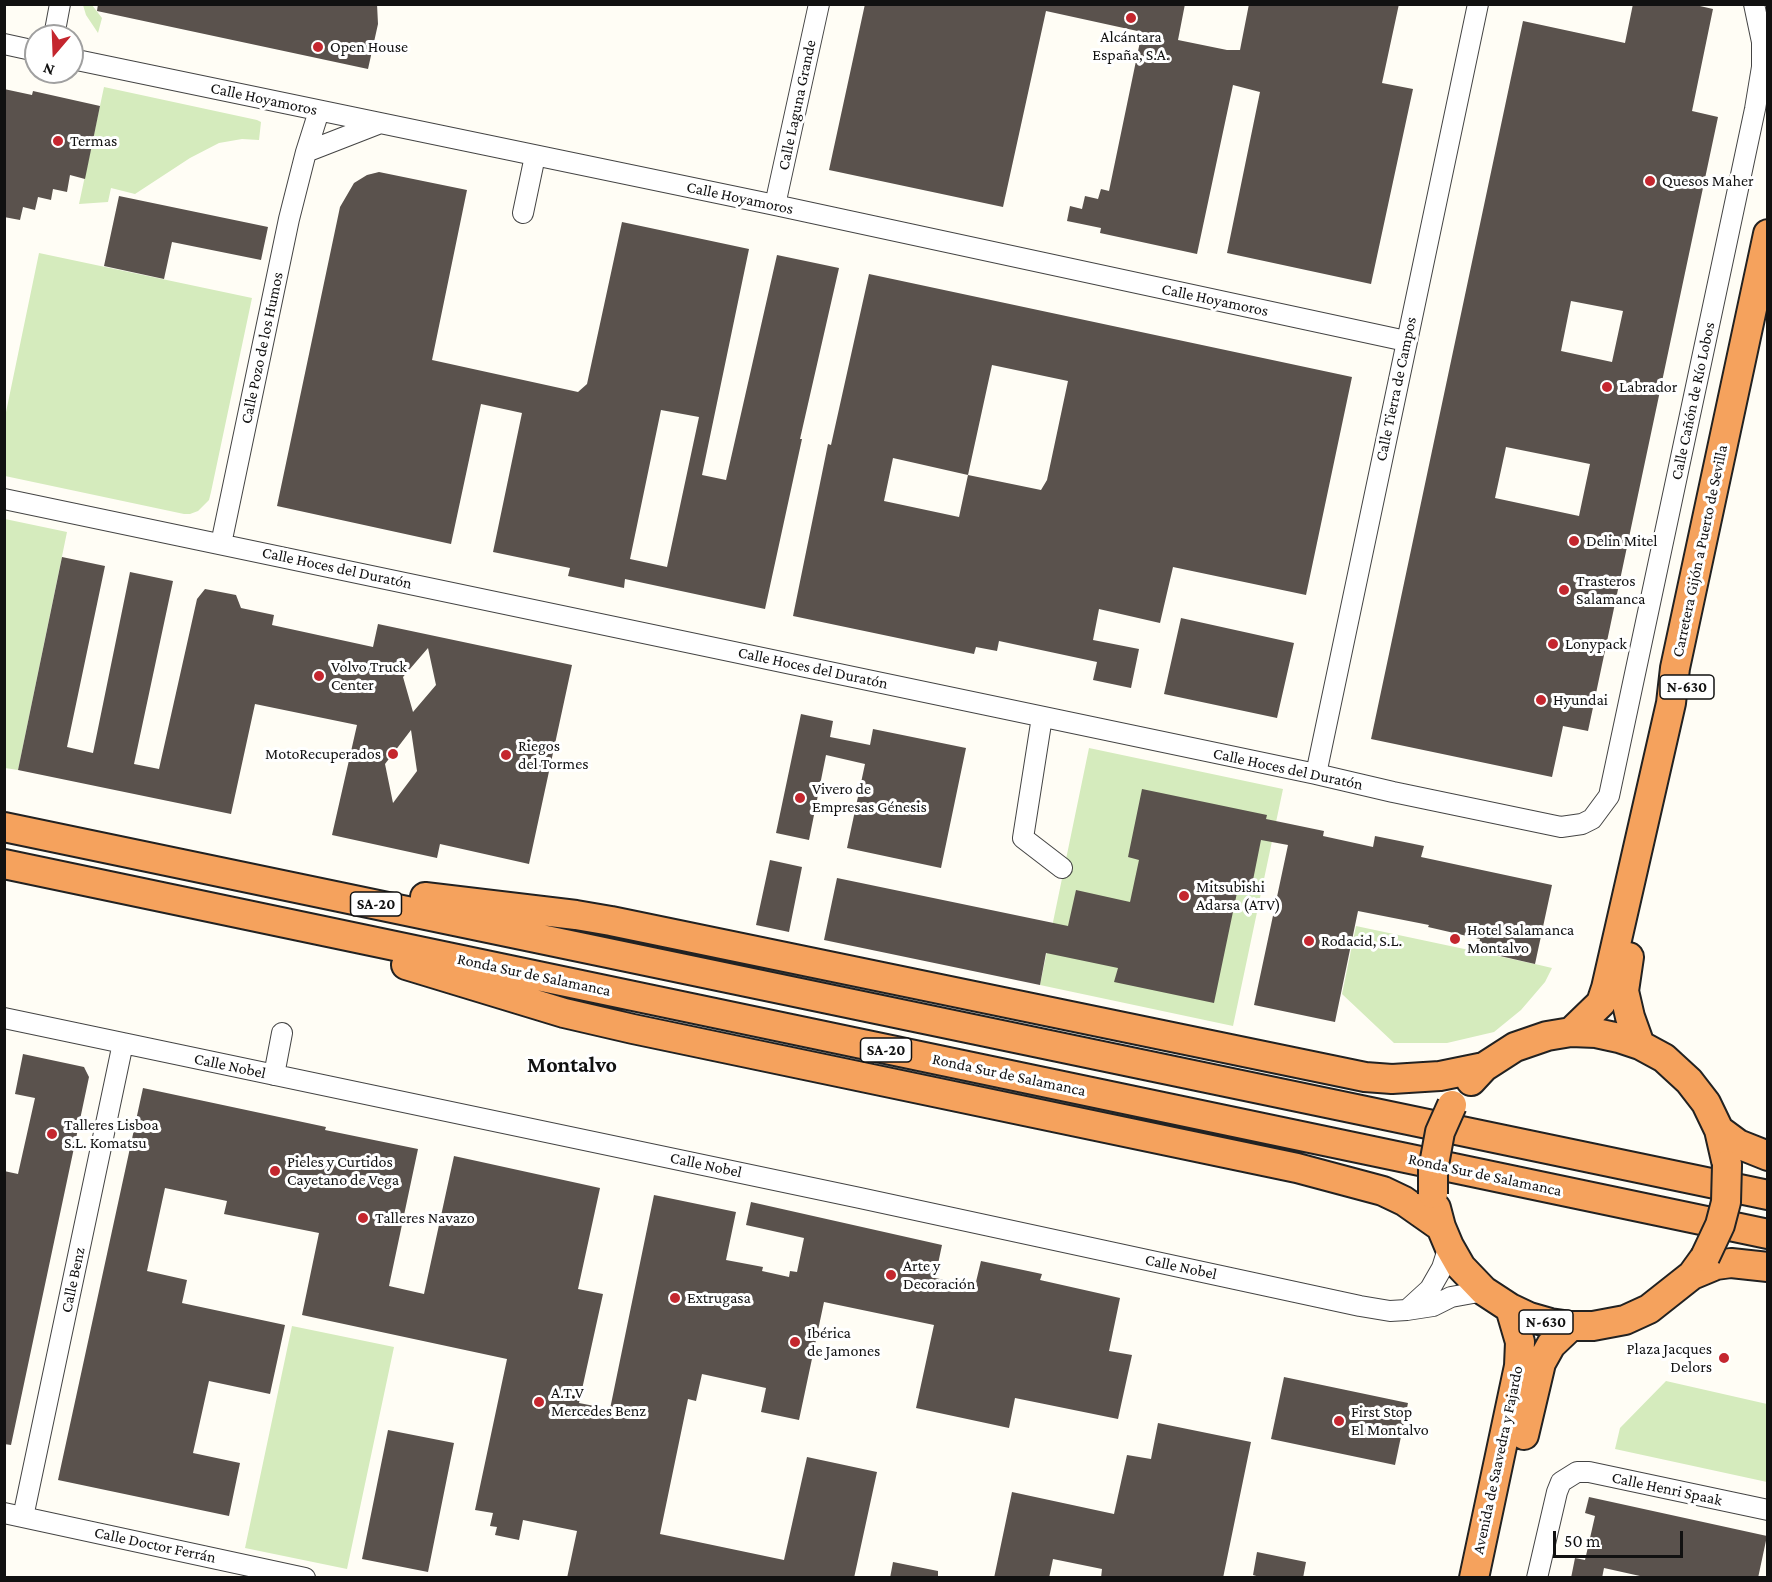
<!DOCTYPE html>
<html>
<head>
<meta charset="utf-8">
<style>
	body { margin:0 }
	#map { position:relative; width:1772px; height:1582px; overflow:hidden; background:#fffdf5; font-family:"Crimson Pro",serif }
	canvas { display:block }
	.frame { position:absolute; inset:0; border:6px solid #111; pointer-events:none }
	.north { position:absolute; left:24px; top:24px; width:60px; height:60px; box-sizing:border-box; background:#fff; border:2px solid #a0a0a0; border-radius:50%; rotate:199deg; font-size:16px; font-weight:700; line-height:24px; text-align:center; color:#111 }
	.north::after { content:''; display:block; margin:auto; width:21px; height:27px; background:#c4262e; clip-path:polygon(50% 0,100% 100%,50% 72%,0 100%) }
	.scale { position:absolute; left:1553px; top:1531px; width:130px; height:27px; box-sizing:border-box; border:3px solid #111; border-top:0; padding-left:8px; font-size:18px; line-height:21px; white-space:nowrap; color:#111; -webkit-text-stroke:4px #fff; paint-order:stroke }
</style>
</head>
<body>
<div id="map">
<canvas width="1772" height="1582"></canvas>
<div class="frame"></div>
<div class="north">N</div>
<div class="scale">50 m</div>
</div>
<script>
const g = document.querySelector('canvas').getContext('2d');
g.lineJoin = 'round';
function fill(path, color) { g.fillStyle = color; g.fill(path, 'evenodd'); }
const shape = rows => new Path2D(rows.map(r => 'M' + r).join(''));
function strokePath(path, color, width, dash) { g.strokeStyle = color; g.lineWidth = width; g.lineCap = dash ? 'butt' : 'round'; g.setLineDash(dash || []); g.stroke(path); }
function drawText(font, color, halo, rows, align = 'center') {
  g.font = font + ' "Crimson Pro",serif'; g.lineWidth = 6; g.setLineDash([]); g.textBaseline = 'middle'; g.strokeStyle = halo; g.fillStyle = color; for (const [text, x, y, turn = 0] of rows) {
    g.save(); g.translate(x, y); g.rotate((+turn || 0) * Math.PI / 180); g.textAlign = isNaN(turn) ? turn : align; if (halo) g.strokeText(text, 0, 0); g.fillText(text, 0, 0); g.restore();
  }
}
fill(shape([
	[83,5,92,5,102,18,98,33,86,15],
	[104,87,257,120,261,122,259,140,242,139,219,143,190,158,135,194,111,188,108,202,79,204],
	[39,253,252,298,211,492,209,500,198,511,190,514,184,514,5,476,5,417],
	[5,519,67,532,18,770,5,768],
	[1089,748,1283,789,1233,1026,1040,985],
	[1356,926,1535,964,1552,968,1545,982,1521,1010,1494,1032,1447,1043,1394,1043,1342,994],
	[292,1326,394,1347,347,1569,245,1548],
	[1666,1381,1767,1404,1767,1482,1615,1449,1620,1428]
]), '#d5ebbd');
fill(shape([
	[98,4,377,4,378,24,368,69,97,11],
	[865,4,1185,4,1178,40,1227,50,1240,50,1249,4,1399,4,1382,83,1413,89,1371,284,1227,253,1260,92,1233,85,1197,254,1100,233,1101,228,1067,221,1070,206,1082,209,1085,196,1098,199,1101,189,1109,191,1142,32,1046,11,1003,207,829,170],
	[1633,4,1691,4,1713,9,1692,111,1718,117,1588,731,1563,726,1552,777,1371,739,1523,21,1625,43],
	[1571,301,1623,311,1612,362,1561,351],
	[1506,447,1590,464,1579,516,1495,498],
	[4,89,32,95,33,91,100,106,85,179,70,175,67,192,53,189,51,200,38,197,35,210,23,207,20,220,4,217],
	[379,172,467,190,432,360,578,392,587,384,622,222,749,249,702,475,726,480,777,255,839,268,800,439,802,439,765,609,625,579,624,588,568,576,570,568,493,552,522,413,481,404,451,544,277,506,340,207,354,183,367,175],
	[661,410,699,417,667,567,630,559],
	[119,196,268,227,261,260,172,242,164,279,104,266],
	[869,274,1352,377,1306,595,1173,567,1160,623,1099,609,1093,640,1139,649,1131,688,1093,680,1097,662,999,641,997,651,976,647,974,654,793,616,828,444,831,445],
	[992,365,1068,381,1047,480,1041,490,968,475],
	[893,458,968,475,959,517,884,501],
	[62,557,105,566,67,747,93,753,130,572,173,581,134,764,159,769,197,599,205,589,236,595,241,608,274,615,272,625,373,647,378,624,572,665,529,864,440,844,437,858,332,835,357,725,255,704,231,814,18,770],
	[428,648,436,685,413,712,403,677],
	[411,730,417,771,393,803,385,764],
	[1181,618,1294,643,1277,718,1164,694],
	[801,714,833,721,830,737,870,745,873,729,966,748,941,868,847,848,865,764,826,755,809,840,776,833],
	[1142,789,1267,815,1266,819,1324,831,1323,836,1373,847,1375,836,1424,846,1421,857,1552,885,1535,964,1478,951,1480,939,1428,927,1429,925,1358,911,1335,1022,1254,1005,1288,845,1261,840,1252,885,1239,883,1214,1003,1114,982,1118,968,1046,953,1040,985,824,940,837,878,1068,926,1076,890,1130,902,1139,860,1128,857],
	[770,860,802,867,789,932,756,925],
	[23,1054,84,1067,89,1077,11,1445,4,1444,4,1171,18,1174,35,1098,15,1094],
	[143,1088,326,1127,325,1130,418,1149,389,1286,424,1294,454,1156,600,1188,578,1289,603,1294,579,1403,610,1409,654,1195,736,1212,726,1260,763,1267,762,1271,789,1277,790,1271,797,1272,804,1238,746,1225,751,1202,942,1245,935,1278,975,1286,981,1261,1042,1274,1040,1280,1120,1298,1109,1351,1132,1355,1118,1419,1015,1398,1009,1428,916,1408,934,1325,824,1302,799,1420,761,1412,766,1388,702,1374,696,1401,688,1399,660,1534,784,1560,807,1457,877,1472,854,1578,567,1578,577,1531,523,1520,519,1540,495,1535,497,1527,490,1526,493,1513,475,1510,507,1359,302,1315,319,1233,224,1214,227,1201,165,1188,147,1271,187,1280,182,1303,285,1325,270,1394,209,1381,193,1453,240,1463,229,1516,58,1480],
	[1284,1377,1408,1403,1395,1465,1271,1439],
	[1158,1423,1251,1442,1223,1578,1101,1578,1102,1569,1053,1559,1049,1578,994,1578,1012,1492,1114,1514,1127,1455,1151,1459],
	[388,1430,454,1443,428,1572,362,1559],
	[1589,1497,1767,1536,1758,1578,1649,1578,1604,1568,1602,1578,1571,1578,1575,1558,1585,1560,1595,1516,1585,1513],
	[1257,1552,1306,1562,1303,1578,1263,1578,1253,1575],
	[893,1562,938,1571,938,1578,890,1578]
]), '#5a524d');
const minor = shape([
	[54,36,60,4],
	[4,44,36,51],
	[72,59,775,205,1406,341],
	[306,152,378,124],
	[775,205,819,4],
	[523,213,535,156],
	[4,499,1316,774,1393,792,1561,827,1582,824,1592,819,1609,796,1755,109,1762,67,1762,42,1754,4],
	[221,544,289,219,306,152,319,111],
	[1042,717,1023,838,1062,868],
	[1316,774,1478,4],
	[4,1018,860,1198,1360,1306,1390,1311,1407,1310,1433,1306,1451,1297,1484,1291],
	[274,1075,282,1033],
	[1407,1310,1430,1289,1442,1268,1449,1246],
	[4,1513,305,1578],
	[23,1517,123,1043],
	[1537,1578,1557,1492,1561,1482,1577,1472,1589,1472,1768,1510]
]);
const highway = shape([
	[4,827,1768,1195],
	[4,864,1768,1234],
	[425,897,576,915,611,921,1365,1077,1392,1079,1440,1076,1484,1067],
	[1629,957,1624,991,1630,1017,1640,1045],
	[406,965,564,1013,633,1029,1297,1168,1383,1191,1404,1201,1441,1227],
	[1571,1032,1601,1003,1606,988,1671,703,1675,668,1768,234],
	[1471,1081,1484,1067,1515,1047,1547,1036,1571,1032,1596,1033,1619,1038,1640,1045,1664,1058,1689,1081,1706,1103,1719,1130,1727,1165],
	[1719,1130,1738,1144,1768,1156],
	[1436,1208,1441,1227,1449,1246,1461,1267,1484,1291,1510,1308,1529,1317,1550,1323,1571,1326,1593,1326,1625,1320,1649,1309,1692,1275,1705,1257],
	[1692,1275,1716,1265,1731,1263,1768,1267],
	[1524,1435,1541,1363,1551,1345,1571,1326],
	[1474,1578,1519,1366,1520,1342,1510,1308]
]);
strokePath(minor, '#444', 22);
strokePath(highway, '#222', 32);
strokePath(minor, '#fff', 20);
strokePath(highway, '#f5a25d', 28);
const highwayBridge = shape([
	[1433,1194,1433,1170,1440,1132,1452,1105],
	[1705,1257,1720,1225,1726,1202,1727,1165]
]);
strokePath(highwayBridge, '#222', 32, []);
strokePath(highwayBridge, '#f5a25d', 28);
for (const [x, y, r, color] of [
	[1131,18,6,"#c4262e"],
	[318,47,6,"#c4262e"],
	[58,141,6,"#c4262e"],
	[1650,181,6,"#c4262e"],
	[1607,387,6,"#c4262e"],
	[1574,541,6,"#c4262e"],
	[1564,590,6,"#c4262e"],
	[1553,644,6,"#c4262e"],
	[319,676,6,"#c4262e"],
	[1541,700,6,"#c4262e"],
	[393,754,6,"#c4262e"],
	[506,755,6,"#c4262e"],
	[800,798,6,"#c4262e"],
	[1184,896,6,"#c4262e"],
	[1455,939,6,"#c4262e"],
	[1309,941,6,"#c4262e"],
	[52,1134,6,"#c4262e"],
	[275,1171,6,"#c4262e"],
	[363,1218,6,"#c4262e"],
	[891,1275,6,"#c4262e"],
	[675,1298,6,"#c4262e"],
	[795,1342,6,"#c4262e"],
	[1724,1358,6,"#c4262e"],
	[539,1402,6,"#c4262e"],
	[1339,1421,6,"#c4262e"]
]) { const dot = new Path2D(); dot.arc(x, y, r, 0, 2 * Math.PI); g.fillStyle = color; g.fill(dot); strokePath(dot, '#fff', 2); }
for (const [x, y, w] of [
	[1687,687,54],
	[376,904,51],
	[886,1050,51],
	[1546,1322,54]
]) { const box = new Path2D(); box.roundRect(x - w / 2, y - 12, w, 24, 4.5); g.fillStyle = '#fff'; g.fill(box); strokePath(box, '#111', 1.5); }
drawText('bold 15px', '#111', null, [
	["N-630",1687,687],
	["SA-20",376,904],
	["SA-20",886,1050],
	["N-630",1546,1322]
]);
drawText('16px', '#111', '#fff', [
	["Alcántara",1131,37,"center"],
	["España, S.A.",1131,55,"center"],
	["Open House",330,47],
	["Termas",70,141],
	["Quesos Maher",1662,181],
	["Labrador",1619,387],
	["Delin Mitel",1586,541],
	["Trasteros",1576,581],
	["Salamanca",1576,599],
	["Lonypack",1565,644],
	["Volvo Truck",331,667],
	["Center",331,685],
	["Hyundai",1553,700],
	["Riegos",518,746],
	["del Tormes",518,764],
	["MotoRecuperados",381,754,"right"],
	["Vivero de",812,789],
	["Empresas Génesis",812,807],
	["Mitsubishi",1196,887],
	["Adarsa (ATV)",1196,905],
	["Hotel Salamanca",1467,930],
	["Montalvo",1467,948],
	["Rodacid, S.L.",1321,941],
	["Talleres Lisboa",64,1125],
	["S.L. Komatsu",64,1143],
	["Pieles y Curtidos",287,1162],
	["Cayetano de Vega",287,1180],
	["Talleres Navazo",375,1218],
	["Arte y",903,1266],
	["Decoración",903,1284],
	["Extrugasa",687,1298],
	["Ibérica",807,1333],
	["de Jamones",807,1351],
	["Plaza Jacques",1712,1349,"right"],
	["Delors",1712,1367,"right"],
	["A.T.V",551,1393],
	["Mercedes Benz",551,1411],
	["First Stop",1351,1412],
	["El Montalvo",1351,1430]
], 'left');
drawText('16px', '#111', '#fff', [
	["Calle Hoyamoros",264,99,12],
	["Calle Laguna Grande",797,105,-78],
	["Calle Hoyamoros",740,198,12],
	["Calle Hoyamoros",1215,300,12],
	["Calle Pozo de los Humos",262,348,-78],
	["Calle Tierra de Campos",1396,389,-78],
	["Calle Cañón de Río Lobos",1693,401,-78],
	["Carretera Gijón a Puerto de Sevilla",1700,551,-78],
	["Calle Hoces del Duratón",337,568,12],
	["Calle Hoces del Duratón",813,668,12],
	["Calle Hoces del Duratón",1288,769,12],
	["Ronda Sur de Salamanca",534,975,12],
	["Calle Nobel",230,1066,12],
	["Ronda Sur de Salamanca",1009,1075,12],
	["Calle Nobel",706,1165,12],
	["Ronda Sur de Salamanca",1485,1175,12],
	["Calle Nobel",1181,1267,12],
	["Calle Benz",73,1280,-78],
	["Avenida de Saavedra y Fajardo",1498,1460,-78],
	["Calle Henri Spaak",1667,1489,12],
	["Calle Doctor Ferrán",155,1545,12]
]);
drawText('bold 22px', '#111', '#fff', [
	["Montalvo",572,1065]
]);
</script>
</body>
</html>
